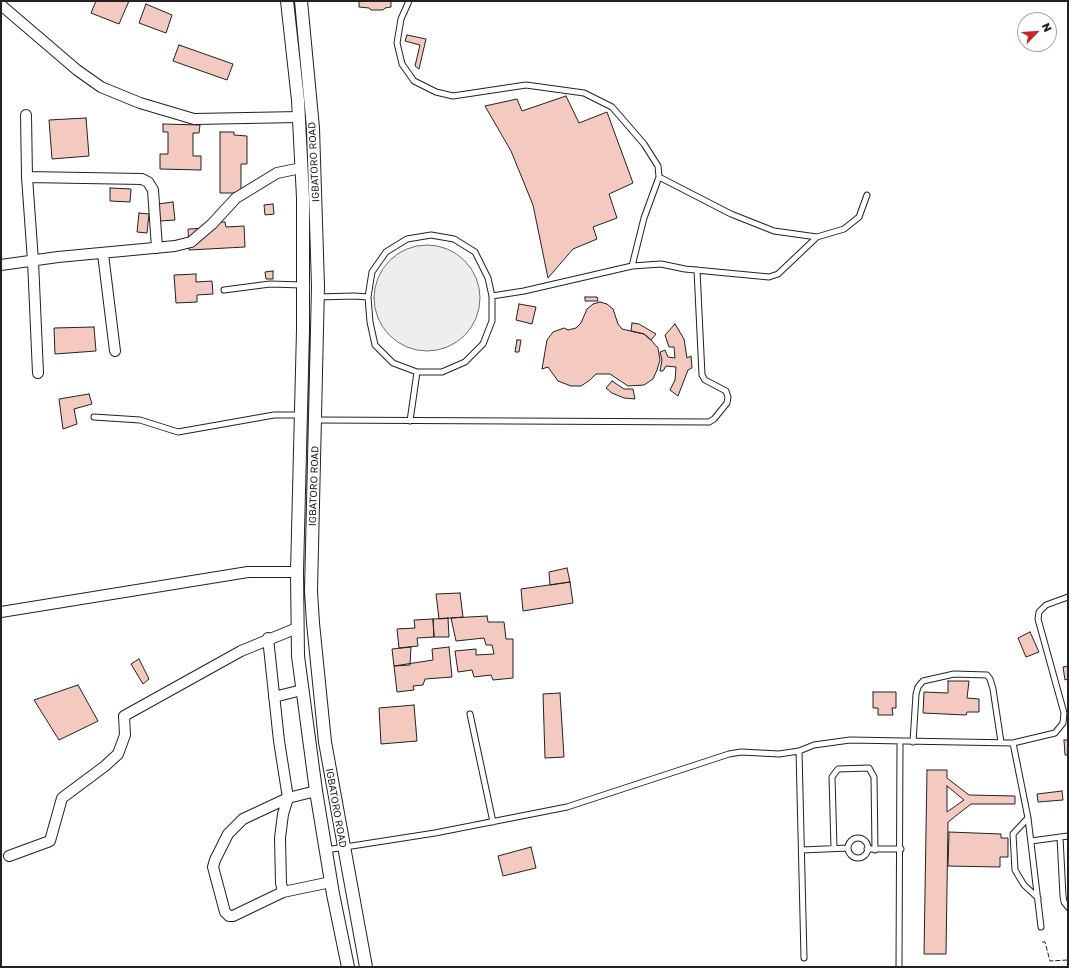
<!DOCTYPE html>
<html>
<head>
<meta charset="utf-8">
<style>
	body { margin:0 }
	#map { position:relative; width:1069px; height:968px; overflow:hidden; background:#fff; font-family:"Golos Text",sans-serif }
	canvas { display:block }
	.frame { position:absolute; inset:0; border:2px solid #222; pointer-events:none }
	.north { position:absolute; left:1017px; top:12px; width:40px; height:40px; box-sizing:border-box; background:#fff; border:1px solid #a7a7a7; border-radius:50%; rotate:65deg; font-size:11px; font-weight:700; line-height:16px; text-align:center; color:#222 }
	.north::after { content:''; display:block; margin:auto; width:14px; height:18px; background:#c62828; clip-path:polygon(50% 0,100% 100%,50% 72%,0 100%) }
</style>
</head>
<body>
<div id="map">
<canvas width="1069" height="968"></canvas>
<div class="frame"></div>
<div class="north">N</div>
</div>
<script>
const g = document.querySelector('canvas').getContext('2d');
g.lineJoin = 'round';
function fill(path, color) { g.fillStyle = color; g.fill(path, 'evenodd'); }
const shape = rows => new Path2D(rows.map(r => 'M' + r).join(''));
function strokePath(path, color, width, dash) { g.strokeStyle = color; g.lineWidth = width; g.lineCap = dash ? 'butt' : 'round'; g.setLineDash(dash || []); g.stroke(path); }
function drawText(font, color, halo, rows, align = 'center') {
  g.font = font + ' "Golos Text",sans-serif'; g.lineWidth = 3; g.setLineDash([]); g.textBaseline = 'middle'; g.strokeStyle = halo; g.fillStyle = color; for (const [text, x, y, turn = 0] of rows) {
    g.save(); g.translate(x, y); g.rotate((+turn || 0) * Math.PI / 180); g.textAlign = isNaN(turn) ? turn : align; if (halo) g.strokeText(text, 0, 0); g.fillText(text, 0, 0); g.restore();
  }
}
const green = shape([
	'374 298a53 53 0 1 1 106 0a53 53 0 1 1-106 0Z'
]);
fill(green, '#eee');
strokePath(green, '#6f6f6f', 1);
const building = shape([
	[96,1,129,1,119,24,91,13,96,1],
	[359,1,391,1,391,7,385,8,383,10,371,10,369,8,359,7,359,1],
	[146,4,172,15,166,33,139,23,146,4],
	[407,35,426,39,419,69,415,66,420,45,405,41,407,35],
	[179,45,233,64,227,80,173,61,179,45],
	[566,96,579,123,607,112,633,183,609,194,617,218,593,227,597,239,573,249,548,278,533,205,511,151,485,106,517,99,522,111,566,96],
	[86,118,89,156,52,159,49,120,86,118],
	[163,124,200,125,199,133,193,133,193,156,201,156,201,170,160,169,160,154,168,154,168,132,163,132,163,124],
	[220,132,234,132,234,135,247,136,247,164,241,164,241,193,220,193,220,132],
	[110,188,131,189,130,202,110,201,110,188],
	[173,202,175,220,160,221,158,204,173,202],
	[273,204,274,214,265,215,264,205,273,204],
	[139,213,149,214,147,233,137,232,139,213],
	[210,222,225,222,226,227,244,226,245,247,189,250,188,229,211,228,210,222],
	[273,271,273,279,266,279,265,272,273,271],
	[196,274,196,282,212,281,213,294,197,295,197,302,176,303,174,275,196,274],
	[585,297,597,297,598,301,585,301,585,297],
	[600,302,607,304,613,309,618,324,622,329,644,334,651,340,658,348,660,360,657,370,653,379,644,385,628,386,610,374,596,374,590,380,581,386,571,386,558,381,548,367,542,369,547,340,553,332,564,328,568,330,576,328,581,323,587,309,593,304,600,302],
	[519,304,536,307,532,324,516,320,519,304],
	[632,323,639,324,656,334,651,340,644,334,631,331,632,323],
	[675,324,684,339,687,358,691,356,692,368,688,370,678,396,670,390,675,380,676,367,666,366,663,371,660,371,662,360,660,352,665,350,668,357,675,358,674,347,669,347,665,335,675,324],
	[94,327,96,351,55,354,54,328,94,327],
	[517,340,521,340,519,352,515,352,517,340],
	[612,381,624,389,633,389,635,399,624,398,612,393,606,388,612,381],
	[89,394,92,404,74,409,77,424,63,429,59,399,89,394],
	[567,568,570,582,550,585,549,572,567,568],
	[570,582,573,603,523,611,521,589,570,582],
	[460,593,463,617,439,619,436,594,460,593],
	[487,616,488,622,504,622,506,639,513,639,513,678,493,680,491,675,474,677,472,670,458,672,455,651,476,649,476,655,494,654,492,645,486,645,484,638,456,641,451,618,487,616],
	[448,618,449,637,434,637,433,619,448,618],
	[433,619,434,637,417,638,418,646,399,648,397,629,415,628,414,620,433,619],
	[1030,632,1039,652,1026,657,1018,638,1030,632],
	[411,647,410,665,394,666,392,649,411,647],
	[449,647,452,677,425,679,423,685,413,686,414,690,397,692,394,666,433,660,432,649,449,647],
	[139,659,149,679,143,684,131,664,139,659],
	[1068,666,1068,679,1065,680,1063,667,1068,666],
	[948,681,969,681,967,698,979,699,979,712,967,712,966,715,923,713,924,692,948,693,948,681],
	[78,685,98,721,59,740,34,700,78,685],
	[873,692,896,692,896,708,892,708,893,715,878,715,878,708,873,708,873,692],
	[560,693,564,757,545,758,543,694,560,693],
	[414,705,417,741,381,744,379,708,414,705],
	[1064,740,1068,740,1068,755,1065,755,1064,740],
	[927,770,947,770,947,778,969,795,1015,796,1015,804,971,804,948,822,946,954,924,954,927,770],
	[947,786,964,800,947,812,947,786],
	[1062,791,1063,800,1038,802,1037,794,1062,791],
	[949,832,1001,834,1001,838,1008,838,1008,857,1000,857,1000,867,948,866,949,832],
	[531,847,536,868,503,876,498,856,531,847]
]);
fill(building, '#f3c9c0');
strokePath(building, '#222', 1);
const service = shape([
	[409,1,401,19,397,43,402,64,414,81,436,92,453,96,526,85,584,93,612,107,644,144,658,166,659,177,644,218,632,266],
	[659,177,731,214,774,231,817,237],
	[431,235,454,239,475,252,488,278,492,296,492,321,483,344,465,362,442,372,417,372,393,363,375,345,370,322,368,297,372,272,386,252,407,239,431,235],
	[224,290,270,284,302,285],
	[492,296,524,291,632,266,661,264,685,269,769,277,778,274,817,237,844,229,859,217,867,195],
	[318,297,354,296,368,297],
	[94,417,140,420,178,432,274,415,300,415],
	[316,420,709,422,714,419,727,403,728,397,726,391,705,380,702,375,697,270],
	[410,421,417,372],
	[470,714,493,822],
	[913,742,916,694,918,687,923,681,954,674,987,675,990,679,993,689,1001,742],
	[1013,743,1028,818,1041,927],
	[799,751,804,958],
	[1028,818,1013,834,1015,870,1024,885,1038,898],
	[1060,837,1063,896,1064,902,1068,907],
	'848 848a10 10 0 1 1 20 0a10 10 0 1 1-20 0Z',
	[1031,841,1068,836],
	[834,848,832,777,838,769,869,768,874,777,875,850],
	[867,849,901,849],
	[326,850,435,833,567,807,729,754,741,752,779,754,799,751,814,745,850,740,1013,743,1055,733,1063,723,1064,713,1038,619,1039,612,1046,605,1068,597],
	[802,850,848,848],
	[899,967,900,742]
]);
const minor = shape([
	[1,5,77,70,101,87,140,103,194,119,299,117],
	[26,115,27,177,33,261,38,373],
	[27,177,142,179,148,182,153,190,157,248],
	[103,254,115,351],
	[1,265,58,257,175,246,191,242,212,224,236,198,277,173,301,168],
	[1,612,248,572,297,572],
	[268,638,279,741,288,798,316,791],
	[274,697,302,690],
	[9,856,50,841,62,798,105,766,118,754,125,735,124,716,241,651,297,628],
	[283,892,281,883,280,838,283,814,288,798,243,819,228,834,215,860,213,867,225,912,229,916,233,916,283,892,331,882]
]);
const tertiary = shape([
	[287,1,298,100,303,198,303,330,297,572,298,656,316,791,333,894,348,967],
	[301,1,313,128,318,286,311,591,313,623,325,742,366,967]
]);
strokePath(service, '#222', 7);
strokePath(minor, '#222', 12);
strokePath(tertiary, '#222', 14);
strokePath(service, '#fff', 5);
strokePath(minor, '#fff', 10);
strokePath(tertiary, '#fff', 12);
strokePath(shape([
	[1042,942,1045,942,1050,961,1068,960]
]), '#222', 1, [5, 2]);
drawText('10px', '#222', '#fff', [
	["IGBATORO ROAD",314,162,-93],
	["IGBATORO ROAD",314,486,-88],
	["IGBATORO ROAD",336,808,80]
]);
</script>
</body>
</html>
